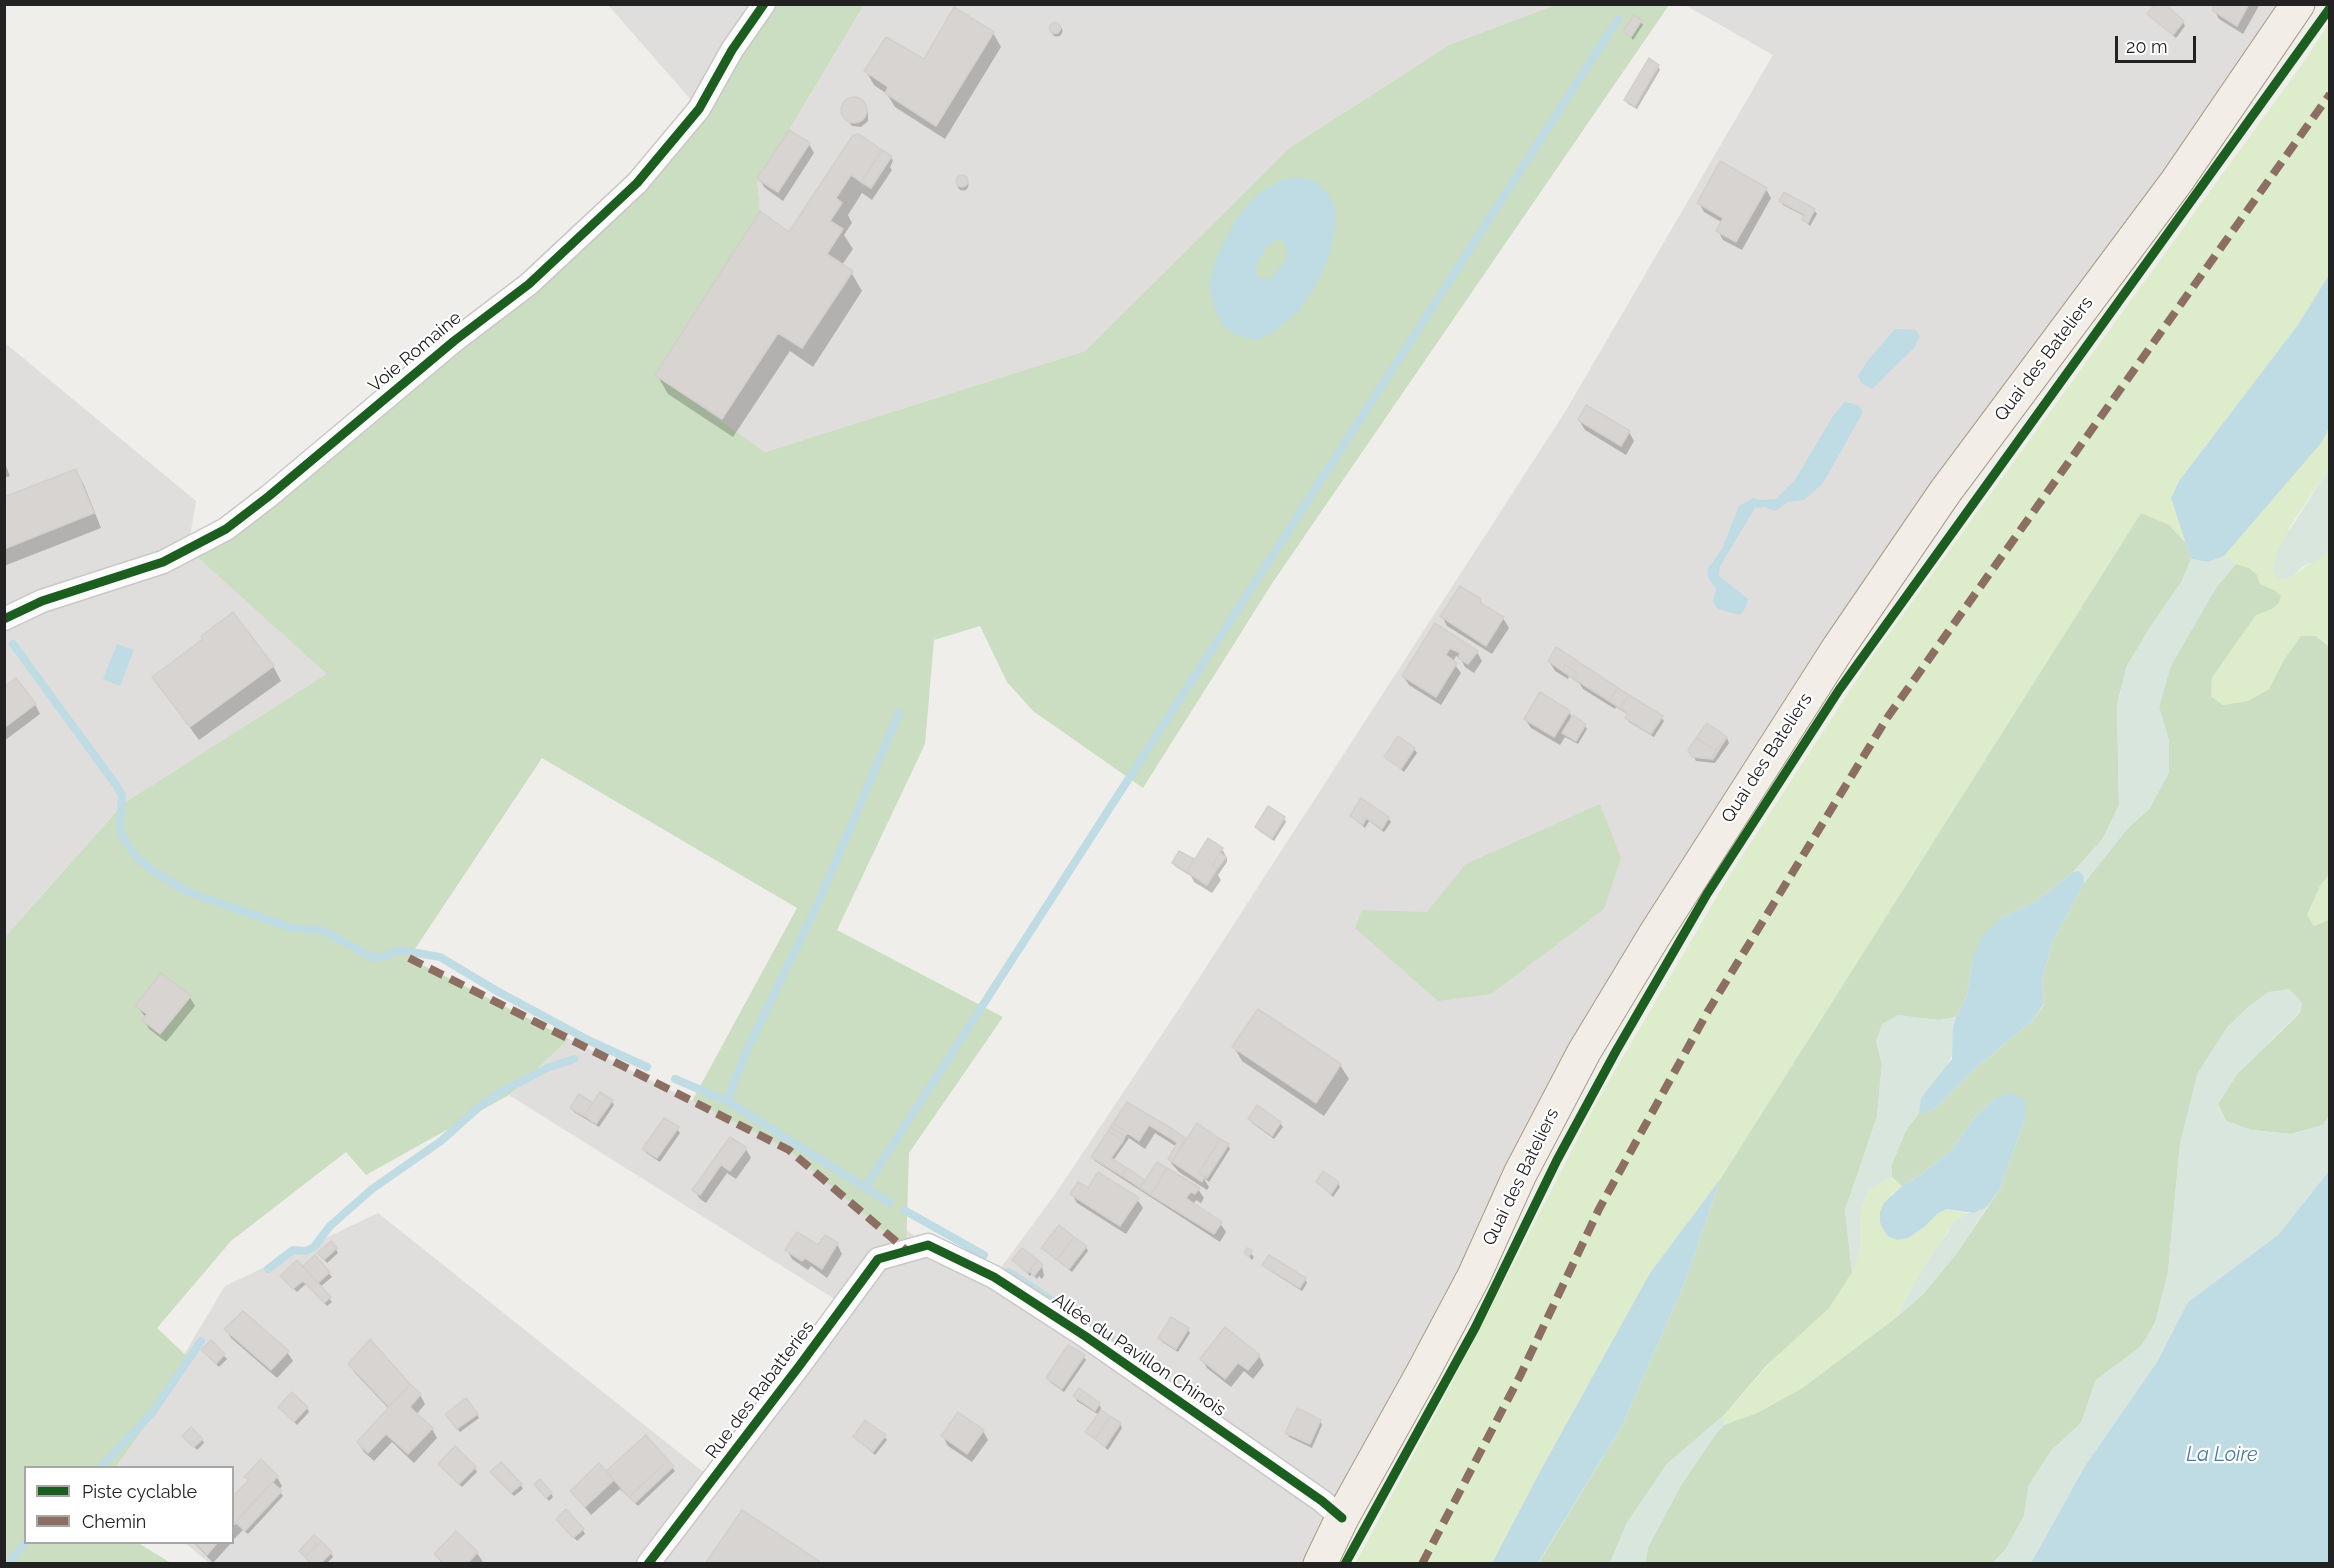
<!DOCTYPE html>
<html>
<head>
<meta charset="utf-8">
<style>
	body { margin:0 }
	#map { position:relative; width:2334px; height:1568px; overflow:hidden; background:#f0eeeb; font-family:Raleway,sans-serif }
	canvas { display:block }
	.frame { position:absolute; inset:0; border:6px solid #222; pointer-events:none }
	.legend { position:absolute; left:24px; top:1466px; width:210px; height:78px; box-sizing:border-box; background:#fff; border:2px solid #a7a7a7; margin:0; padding:8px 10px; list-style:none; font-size:18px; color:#222 }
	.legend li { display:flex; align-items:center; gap:12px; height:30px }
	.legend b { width:30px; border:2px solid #a7a7a7 }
	.scale { position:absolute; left:2115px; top:36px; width:81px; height:27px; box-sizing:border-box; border:3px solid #222; border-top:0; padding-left:8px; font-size:18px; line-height:21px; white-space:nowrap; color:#222; -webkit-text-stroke:4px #fff; paint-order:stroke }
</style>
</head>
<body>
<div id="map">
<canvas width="2334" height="1568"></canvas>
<div class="frame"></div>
<ul class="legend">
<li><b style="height:8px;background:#1b5e20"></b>Piste cyclable</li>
<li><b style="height:8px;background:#8d6e63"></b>Chemin</li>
</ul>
<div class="scale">20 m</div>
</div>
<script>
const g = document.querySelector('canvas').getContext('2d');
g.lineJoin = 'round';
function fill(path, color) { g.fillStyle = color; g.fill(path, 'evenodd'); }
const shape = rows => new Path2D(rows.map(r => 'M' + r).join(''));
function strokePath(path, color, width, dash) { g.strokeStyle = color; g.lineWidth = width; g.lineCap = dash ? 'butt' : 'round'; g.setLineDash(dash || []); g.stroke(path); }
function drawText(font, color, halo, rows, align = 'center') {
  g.font = font + ' Raleway,sans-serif'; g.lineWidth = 4.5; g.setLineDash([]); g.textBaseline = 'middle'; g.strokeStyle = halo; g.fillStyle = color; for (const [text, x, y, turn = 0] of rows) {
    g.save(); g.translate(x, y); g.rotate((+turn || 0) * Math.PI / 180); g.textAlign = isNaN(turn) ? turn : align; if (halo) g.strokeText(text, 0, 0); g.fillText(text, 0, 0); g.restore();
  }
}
fill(shape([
	[608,5,764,5,699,109],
	[864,5,1555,5,1449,45,1289,148,1085,351,765,452,655,375,760,211,757,179,789,130],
	[1685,5,2298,5,1735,809,1320,1563,209,1563,185,1543,232,1542,232,1468,116,1468,225,1286,378,1213,711,1478,844,1305,509,1095,569,1039,789,1150,928,1245,994,1277,1056,1193,1177,1012,1565,412,1773,55],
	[5,343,196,501,188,549,328,674,124,803,5,937]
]), '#dfdedc');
fill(shape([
	[2329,23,2329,275,2297,326,2179,481,2171,498,2186,543,2169,525,2141,513,1721,1178,1650,1273,1543,1466,1492,1563,1355,1564,1465,1358,1596,1103,1729,876,1867,664,2303,63],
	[2329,428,2329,468,2289,528,2293,576,2329,549,2329,647,2316,636,2284,660,2269,689,2248,701,2223,705,2211,695,2212,678,2256,615,2272,609,2274,590,2260,584,2257,575,2249,568,2236,564,2224,556,2322,442],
	[2329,874,2329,920,2314,926,2307,915,2320,886],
	[1892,1177,1902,1186,1891,1195,1898,1240,1908,1238,1924,1227,1937,1214,1946,1209,1967,1213,1952,1223,1943,1240,1925,1264,1897,1317,1801,1389,1757,1413,1724,1425,1723,1416,1851,1272,1860,1251,1861,1211,1864,1202,1869,1192,1877,1185]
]), '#ddeccb');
fill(shape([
	[764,5,864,5,789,130,757,179,760,211,656,375,765,452,1085,351,1289,148,1449,45,1555,5,1669,5,1273,582,1143,788,1033,711,1007,682,980,626,934,640,925,744,837,930,1003,1017,909,1153,906,1250,789,1150,692,1101,797,908,542,758,409,958,569,1039,509,1095,366,1175,346,1152,231,1241,157,1328,191,1360,116,1467,26,1468,26,1542,138,1543,171,1563,5,1564,5,937,124,803,327,674,188,549,637,183],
	[2141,513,2169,525,2186,543,2191,559,2182,581,2151,626,2127,666,2117,704,2119,805,2102,840,2073,872,2036,901,2000,919,1972,961,1967,996,1956,1017,1939,1020,1920,1018,1876,1041,1882,1064,1877,1117,1845,1210,1852,1272,1829,1308,1767,1365,1723,1416,1667,1464,1627,1523,1610,1563,1538,1564,1622,1426,1685,1282,1721,1178],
	[2236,564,2249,568,2257,575,2260,584,2274,590,2281,596,2279,603,2272,609,2256,615,2230,652,2212,678,2211,696,2223,705,2248,701,2269,689,2284,660,2301,636,2316,636,2329,647,2329,874,2320,886,2307,915,2314,926,2329,920,2329,1116,2323,1125,2291,1134,2251,1130,2226,1121,2218,1104,2236,1075,2299,1014,2302,1003,2289,989,2180,1143,2168,1273,2155,1323,2142,1346,2096,1380,2081,1423,2051,1451,2029,1485,2024,1516,2006,1549,1993,1563,1645,1564,1648,1547,1681,1485,1715,1435,1724,1425,1757,1413,1801,1389,1897,1317,1923,1294,1957,1253,2000,1189,2025,1119,1994,1099,1975,1116,1952,1150,1920,1175,1902,1186,1892,1177,1891,1166,1906,1130,1919,1113,1925,1113,1938,1106,1976,1068,2033,1020,2044,1004,2042,979,2053,942,2084,883,2127,829,2150,808,2169,741,2159,707,2170,666,2217,586],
	[1600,804,1621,858,1604,909,1491,994,1438,1001,1355,928,1362,910,1427,912,1466,864]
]), '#cbdec1');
fill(shape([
	[2329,468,2329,549,2320,559,2303,566,2293,576,2283,579,2277,577,2273,567,2279,547],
	[2224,556,2236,564,2217,586,2171,666,2159,707,2169,741,2169,773,2150,808,2127,829,2084,883,2083,875,2079,871,2073,872,2102,840,2119,805,2117,704,2127,666,2151,626,2182,581,2191,559,2208,562],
	[2289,989,2302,1003,2298,1014,2236,1075,2218,1104,2226,1121,2251,1130,2291,1134,2323,1125,2329,1116,2329,1171,2278,1235,2188,1302,2157,1362,2085,1466,2031,1563,1993,1564,2006,1549,2024,1516,2029,1485,2051,1451,2081,1423,2096,1380,2141,1346,2155,1323,2168,1273,2180,1143,2197,1074,2227,1027,2249,1006,2268,992],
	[1898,1015,1939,1020,1956,1017,1953,1028,1954,1049,1947,1068,1926,1092,1922,1098,1919,1113,1906,1130,1891,1166,1892,1177,1877,1185,1869,1192,1864,1202,1861,1211,1860,1251,1852,1272,1845,1210,1877,1117,1882,1064,1876,1041,1882,1024],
	[1987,1207,1957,1253,1923,1294,1897,1317,1925,1264,1947,1234,1952,1223,1967,1213,1974,1213],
	[1723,1416,1724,1425,1715,1435,1681,1485,1648,1547,1645,1563,1610,1563,1627,1523,1667,1464]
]), '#d9e6de');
fill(shape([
	[1299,177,1316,182,1328,193,1335,208,1336,225,1330,252,1319,281,1298,312,1272,333,1256,340,1236,335,1223,326,1213,305,1209,283,1218,253,1235,221,1256,195,1282,180],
	[1277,240,1285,242,1287,252,1284,263,1272,277,1262,280,1256,275,1257,265,1267,246],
	[2329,275,2329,428,2322,442,2224,556,2208,562,2191,559,2171,498,2179,481,2297,326],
	[1895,329,1916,330,1920,336,1914,348,1872,389,1861,383,1858,376,1868,360],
	[1845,402,1858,405,1863,412,1823,483,1804,500,1788,502,1775,511,1765,507,1755,508,1720,566,1719,576,1748,599,1746,607,1740,615,1718,609,1713,602,1716,588,1709,579,1707,570,1722,549,1739,506,1753,498,1762,500,1776,499,1795,480,1833,416],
	[117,644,134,650,120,686,103,679],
	[2079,871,2083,875,2084,883,2053,942,2042,979,2044,1003,2033,1020,1976,1068,1938,1106,1925,1113,1919,1113,1921,1098,1952,1059,1953,1028,1956,1017,1967,996,1972,960,1982,936,2000,919,2036,901,2073,872],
	[2010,1092,2026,1101,2025,1119,2000,1189,1987,1207,1974,1213,1946,1209,1937,1214,1924,1227,1908,1238,1898,1240,1889,1237,1884,1231,1880,1222,1880,1212,1884,1203,1902,1186,1920,1175,1952,1150,1975,1116,1994,1099],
	[2329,1171,2329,1563,2031,1563,2085,1466,2157,1362,2188,1302,2278,1235],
	[1721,1178,1685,1282,1622,1426,1538,1563,1492,1563,1543,1466,1650,1273]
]), '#bfdbe3');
fill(shape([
	[2217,4,2260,4,2243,34,2219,19,2214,10],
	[2149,14,2183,22,2185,26,2176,38],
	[1640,21,1643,25,1633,40,1625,31],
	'1051.5 31a5.5 5.5 0 1 1 11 0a5.5 5.5 0 1 1-11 0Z',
	[993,33,1001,47,945,139,895,107,887,94,874,85,866,71,924,61],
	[1658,66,1660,70,1637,109,1628,104,1626,100],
	[850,99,859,100,868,112,868,121,861,127,852,126,843,115,844,105],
	[854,136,891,157,893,161,890,167,892,170,872,200,862,193,848,215,852,223,844,235,853,249,842,265,851,272,862,291,813,367,790,351,733,437,668,394,657,375,789,234],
	[809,144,814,153,783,201,765,188,759,179],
	'957.5 185a5.5 5.5 0 1 1 11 0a5.5 5.5 0 1 1-11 0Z',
	[1766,189,1771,198,1742,250,1723,240,1718,231,1723,223,1704,212,1699,203],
	[1781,201,1814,210,1817,214,1810,226,1804,220,1806,217,1783,205],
	[1579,420,1629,432,1634,441,1626,455,1585,430],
	[4,461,10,476,4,478],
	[76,471,84,485,101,528,4,566,4,499],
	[1480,600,1484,607,1503,618,1509,628,1492,654,1447,626,1442,616],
	[1436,625,1477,652,1482,661,1474,673,1465,667,1460,658,1456,656,1453,662,1461,673,1441,705,1409,685,1403,676],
	[1549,661,1661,717,1664,721,1654,737,1629,722,1627,718,1629,715,1616,707,1615,709,1583,689,1580,684,1569,676,1568,679,1555,671],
	[273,666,281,681,199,740,154,678],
	[4,689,35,704,40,714,4,741],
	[1569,712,1573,719,1585,725,1587,729,1578,744,1565,737,1560,745,1531,728,1525,719],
	[1707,725,1727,738,1729,743,1715,763,1696,761,1690,750],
	[1414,749,1417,753,1404,772,1386,757],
	[1351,816,1388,818,1391,822,1384,832,1369,821,1365,828],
	[1284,818,1286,822,1274,841,1259,831,1257,827],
	[1222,849,1227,858,1227,862,1218,875,1221,880,1212,893,1194,882,1191,876,1176,867,1173,863,1180,853,1195,863],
	[190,997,195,1006,166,1042,149,1029,144,1020,146,1018,137,1006],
	[1259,1011,1340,1065,1349,1079,1324,1116,1242,1061,1234,1047],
	[612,1101,614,1105,599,1127,574,1112,572,1108],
	[1127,1104,1186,1142,1228,1145,1230,1149,1209,1182,1203,1177,1209,1187,1207,1190,1179,1172,1172,1164,1169,1159,1177,1147,1155,1133,1145,1149,1129,1138,1113,1161,1146,1182,1198,1189,1204,1198,1201,1203,1196,1200,1193,1205,1220,1223,1226,1232,1220,1242,1095,1161,1092,1157],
	[1250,1119,1280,1123,1283,1127,1274,1139,1252,1123],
	[677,1129,680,1133,660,1162,646,1153,644,1149],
	[731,1139,746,1149,751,1158,736,1179,727,1173,706,1203,700,1199,694,1190],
	[1317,1182,1338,1183,1340,1187,1333,1197],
	[1088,1190,1137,1199,1143,1208,1126,1234,1077,1203,1072,1194],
	[837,1244,842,1254,827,1278,811,1266,808,1270,792,1259,787,1250],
	[1086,1247,1088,1251,1072,1272,1046,1252,1043,1248],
	[336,1249,338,1253,327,1263,322,1257],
	[1248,1250,1254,1257,1252,1260,1246,1253],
	[315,1257,332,1277,320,1287,332,1302,327,1306,306,1284,297,1292,285,1280],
	[1014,1261,1042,1266,1044,1276,1042,1279,1039,1276,1037,1279,1032,1274,1030,1276],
	[1264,1265,1305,1279,1307,1283,1302,1291,1267,1269],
	[226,1329,287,1352,293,1361,277,1378,231,1338],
	[1188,1329,1190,1333,1178,1352,1162,1342,1160,1338],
	[211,1342,227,1359,219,1367,206,1354],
	[370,1342,420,1395,425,1404,416,1415,432,1429,437,1438,414,1463,392,1442,374,1461,364,1452,358,1442,389,1409,355,1373,350,1364],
	[1083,1356,1086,1360,1064,1392,1050,1382,1048,1378],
	[1259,1356,1264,1365,1253,1379,1244,1371,1231,1387,1207,1368,1202,1359],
	[1075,1396,1099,1404,1101,1408,1100,1411,1120,1424,1122,1428,1108,1450,1087,1432,1099,1415,1077,1401],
	[280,1407,307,1408,309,1412,297,1425],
	[477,1414,479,1418,460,1432,449,1418],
	[1320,1421,1322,1425,1312,1448,1289,1437,1287,1433],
	[983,1431,988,1440,972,1462,948,1446,943,1436],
	[184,1436,202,1439,204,1443,197,1450],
	[884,1436,887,1440,875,1455,854,1437],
	[672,1467,675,1471,638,1506,620,1489,591,1515,572,1491,606,1474],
	[442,1468,475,1468,477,1472,462,1487],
	[494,1476,521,1485,523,1489,514,1496],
	[246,1477,277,1477,282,1486,279,1490,283,1496,248,1534,243,1530,232,1541,232,1500,249,1482],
	[538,1488,551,1493,553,1497,549,1501],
	[560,1523,583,1530,585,1534,577,1541],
	[456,1533,477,1553,483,1562,481,1564,442,1564,436,1554],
	[193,1542,232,1542,213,1563],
	[301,1551,331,1553,333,1557,326,1564,311,1564]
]), '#0003');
strokePath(shape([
	[13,644,116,785,122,795,120,828,125,841,137,858,153,871,188,892,292,928,322,930,373,958,383,957,399,950,440,957,497,991,590,1041,647,1067],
	[675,1079,727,1101,746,1052,819,901,899,713],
	[727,1101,890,1203],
	[865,1188,1618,19],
	[904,1210,984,1255],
	[268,1269,293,1250,306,1251,314,1247,330,1226,372,1189,441,1141,479,1107,501,1092,547,1068,574,1059],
	[1009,1272,1146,1362],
	[100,1468,152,1413,201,1341],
	[8,1564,26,1542]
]), '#bfdbe3', 8);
const building = shape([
	[2155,4,2165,4,2184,21,2173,35,2147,14,2155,4],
	[2215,4,2249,4,2237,26,2212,10,2215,4],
	[954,7,994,32,936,126,885,93,888,87,864,71,886,37,924,59,954,7],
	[1634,15,1642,20,1631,37,1623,31,1634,15],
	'1049.5 28a5.5 5.5 0 1 1 11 0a5.5 5.5 0 1 1-11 0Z',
	[1649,58,1659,65,1635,106,1624,100,1649,58],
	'841 110a13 13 0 1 1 26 0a13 13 0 1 1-26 0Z',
	[789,130,810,143,778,192,757,179,789,130],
	[859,134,882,150,861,182,851,175,836,198,842,203,830,221,843,229,827,254,853,271,802,348,778,333,722,419,655,375,760,211,789,232,853,135,859,134],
	[882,150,892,156,871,188,861,182,882,150],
	[1720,161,1767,188,1736,242,1716,231,1723,218,1697,203,1720,161],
	'956 181a6 6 0 1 1 12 0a6 6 0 1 1-12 0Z',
	[1784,192,1815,209,1808,223,1802,220,1805,215,1779,201,1784,192],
	[1586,405,1630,431,1621,446,1578,420,1586,405],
	[76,469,94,513,4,549,4,497,76,469],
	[1460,586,1481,599,1480,603,1504,617,1486,646,1440,616,1460,586],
	[233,612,274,666,190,727,152,677,203,639,201,636,233,612],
	[1435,623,1478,651,1468,664,1458,658,1460,653,1450,648,1446,655,1457,663,1436,697,1402,676,1435,623],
	[1556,647,1618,688,1609,701,1576,680,1579,674,1565,665,1562,671,1548,661,1556,647],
	[1565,665,1579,674,1576,680,1562,671,1565,665],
	[16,678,36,704,4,728,4,687,16,678],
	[1618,688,1629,695,1620,708,1609,701,1618,688],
	[1540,692,1570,711,1554,737,1524,719,1540,692],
	[1629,695,1663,716,1651,734,1625,718,1628,713,1620,708,1629,695],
	[1573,715,1586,724,1576,741,1562,733,1573,715],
	[1707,723,1727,737,1716,751,1696,738,1707,723],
	[1398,736,1415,748,1401,769,1384,757,1398,736],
	[1727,737,1713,759,1711,759,1716,751,1727,737],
	[1696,738,1716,751,1711,759,1692,757,1688,750,1696,738],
	[1361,798,1389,817,1382,829,1366,818,1363,825,1350,816,1361,798],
	[1268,806,1285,817,1272,838,1255,827,1268,806],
	[1208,838,1223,848,1212,866,1217,869,1207,885,1187,872,1208,838],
	[1179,851,1194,859,1187,872,1172,863,1179,851],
	[1220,853,1226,857,1217,869,1212,866,1220,853],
	[161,973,191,996,160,1034,142,1020,147,1014,135,1006,161,973],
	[1258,1009,1341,1064,1316,1103,1232,1047,1258,1009],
	[600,1092,613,1100,596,1124,584,1116,600,1092],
	[579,1094,593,1103,584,1116,570,1108,579,1094],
	[1127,1102,1174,1130,1170,1138,1149,1125,1139,1141,1113,1123,1127,1102],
	[1257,1105,1281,1122,1272,1136,1248,1119,1257,1105],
	[664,1118,679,1127,657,1158,642,1149,664,1118],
	[1113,1123,1128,1133,1125,1136,1110,1127,1113,1123],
	[1197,1123,1220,1139,1199,1173,1204,1177,1202,1182,1172,1162,1197,1123],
	[1110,1127,1125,1136,1123,1141,1108,1131,1110,1127],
	[1174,1130,1186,1138,1172,1162,1168,1159,1177,1143,1170,1138,1174,1130],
	[1108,1131,1123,1141,1111,1158,1127,1168,1122,1176,1091,1157,1108,1131],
	[730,1137,747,1148,730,1171,721,1165,700,1195,692,1190,730,1137],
	[1220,1139,1229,1144,1207,1178,1199,1173,1220,1139],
	[1157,1162,1167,1168,1151,1195,1140,1188,1157,1162],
	[1127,1168,1145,1180,1140,1188,1122,1176,1127,1168],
	[1167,1168,1200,1188,1195,1194,1191,1192,1186,1198,1222,1222,1214,1234,1151,1195,1167,1168],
	[1323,1171,1339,1182,1331,1194,1316,1182,1323,1171],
	[1098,1172,1139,1198,1120,1226,1070,1194,1078,1182,1088,1188,1098,1172],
	[1059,1225,1074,1237,1057,1260,1041,1248,1059,1225],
	[797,1232,818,1245,825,1235,838,1243,822,1269,805,1258,802,1261,785,1250,797,1232],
	[1074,1237,1087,1246,1069,1269,1057,1260,1074,1237],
	[331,1241,337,1248,324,1260,317,1253,331,1241],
	[1022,1248,1038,1260,1028,1273,1012,1260,1022,1248],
	[1247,1248,1252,1251,1249,1257,1244,1253,1247,1248],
	[315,1255,330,1272,318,1283,303,1266,315,1255],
	[1269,1255,1306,1278,1300,1288,1262,1265,1269,1255],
	[297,1260,331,1297,324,1303,303,1281,293,1289,280,1276,297,1260],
	[1038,1260,1043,1265,1034,1276,1029,1271,1038,1260],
	[243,1311,289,1351,271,1370,224,1329,243,1311],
	[1171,1317,1189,1328,1176,1349,1158,1338,1171,1317],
	[1225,1327,1260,1355,1248,1370,1238,1363,1225,1379,1200,1359,1225,1327],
	[370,1339,410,1384,389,1407,348,1364,370,1339],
	[211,1340,225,1354,216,1364,201,1350,211,1340],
	[1068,1345,1085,1355,1062,1389,1046,1378,1068,1345],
	[410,1384,421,1394,410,1407,433,1428,408,1454,386,1434,368,1453,357,1442,410,1384],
	[1079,1388,1100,1403,1095,1411,1073,1396,1079,1388],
	[292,1392,308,1407,294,1422,278,1407,292,1392],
	[466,1398,478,1414,457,1429,445,1414,466,1398],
	[1297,1408,1321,1420,1310,1444,1285,1433,1297,1408],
	[1101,1410,1110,1416,1095,1439,1085,1432,1101,1410],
	[958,1412,984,1430,967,1454,941,1436,958,1412],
	[1110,1416,1121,1423,1105,1447,1095,1439,1110,1416],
	[865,1420,886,1435,873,1452,853,1437,865,1420],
	[191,1427,200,1436,191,1445,182,1436,191,1427],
	[646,1435,668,1460,629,1497,606,1471,646,1435],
	[200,1436,203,1439,194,1447,191,1445,200,1436],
	[455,1446,476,1467,459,1484,438,1464,455,1446],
	[261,1459,278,1476,232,1527,232,1497,249,1480,244,1477,261,1459],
	[668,1460,674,1466,635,1503,629,1497,668,1460],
	[501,1462,522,1484,511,1493,490,1472,501,1462],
	[599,1463,614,1480,585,1507,570,1491,599,1463],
	[540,1479,552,1493,546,1498,534,1484,540,1479],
	[272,1482,282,1491,245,1531,235,1522,272,1482],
	[566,1509,584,1529,573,1538,556,1519,566,1509],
	[742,1510,816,1559,822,1564,705,1564,742,1510],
	[456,1531,478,1552,467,1564,445,1564,434,1554,456,1531],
	[314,1535,321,1541,305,1557,299,1551,314,1535],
	[321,1541,332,1552,320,1564,311,1564,305,1557,321,1541],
	[194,1542,218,1542,207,1555,194,1542]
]);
fill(building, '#d7d4d2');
strokePath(building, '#d3d0cc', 1.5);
const street = shape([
	[4,619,42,601,163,562,226,529,269,496,454,341,529,284,637,183,699,109,732,50,764,4],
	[648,1564,800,1365,878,1259,928,1245,994,1277,1085,1336,1322,1501,1342,1518]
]);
const primary = shape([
	[1320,1564,1342,1518,1422,1374,1474,1276,1520,1174,1584,1052,1654,936,1839,647,1945,492,2177,181,2298,4]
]);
strokePath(street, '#c9c8c7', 25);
strokePath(primary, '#a79c86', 35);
strokePath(street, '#fdfcfc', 22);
strokePath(primary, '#f3ede7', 33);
strokePath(shape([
	[409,958,789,1150,906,1250],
	[1422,1564,1520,1376,1599,1209,1708,1011,1887,718,2330,94]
]), '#8d6e63', 8, [15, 8]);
strokePath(shape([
	[4,619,42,601,163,562,226,529,269,496,454,341,529,284,637,183,699,109,732,50,764,4],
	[648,1564,800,1365,878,1259,928,1245,994,1277,1085,1336,1322,1501,1342,1518],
	[1345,1564,1475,1328,1557,1160,1616,1051,1707,894,1839,690,2330,8]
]), '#1b5e20', 9);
drawText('18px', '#222', '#fff', [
	["Voie Romaine",415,352,-40],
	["Quai des Bateliers",2044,359,-53],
	["Quai des Bateliers",1767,758,-57],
	["Quai des Bateliers",1521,1177,-64],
	["Allée du Pavillon Chinois",1139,1355,34],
	["Rue des Rabatteries",760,1390,-53]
]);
drawText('italic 20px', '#4a7aab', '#fff', [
	["La Loire",2222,1455]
]);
</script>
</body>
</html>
